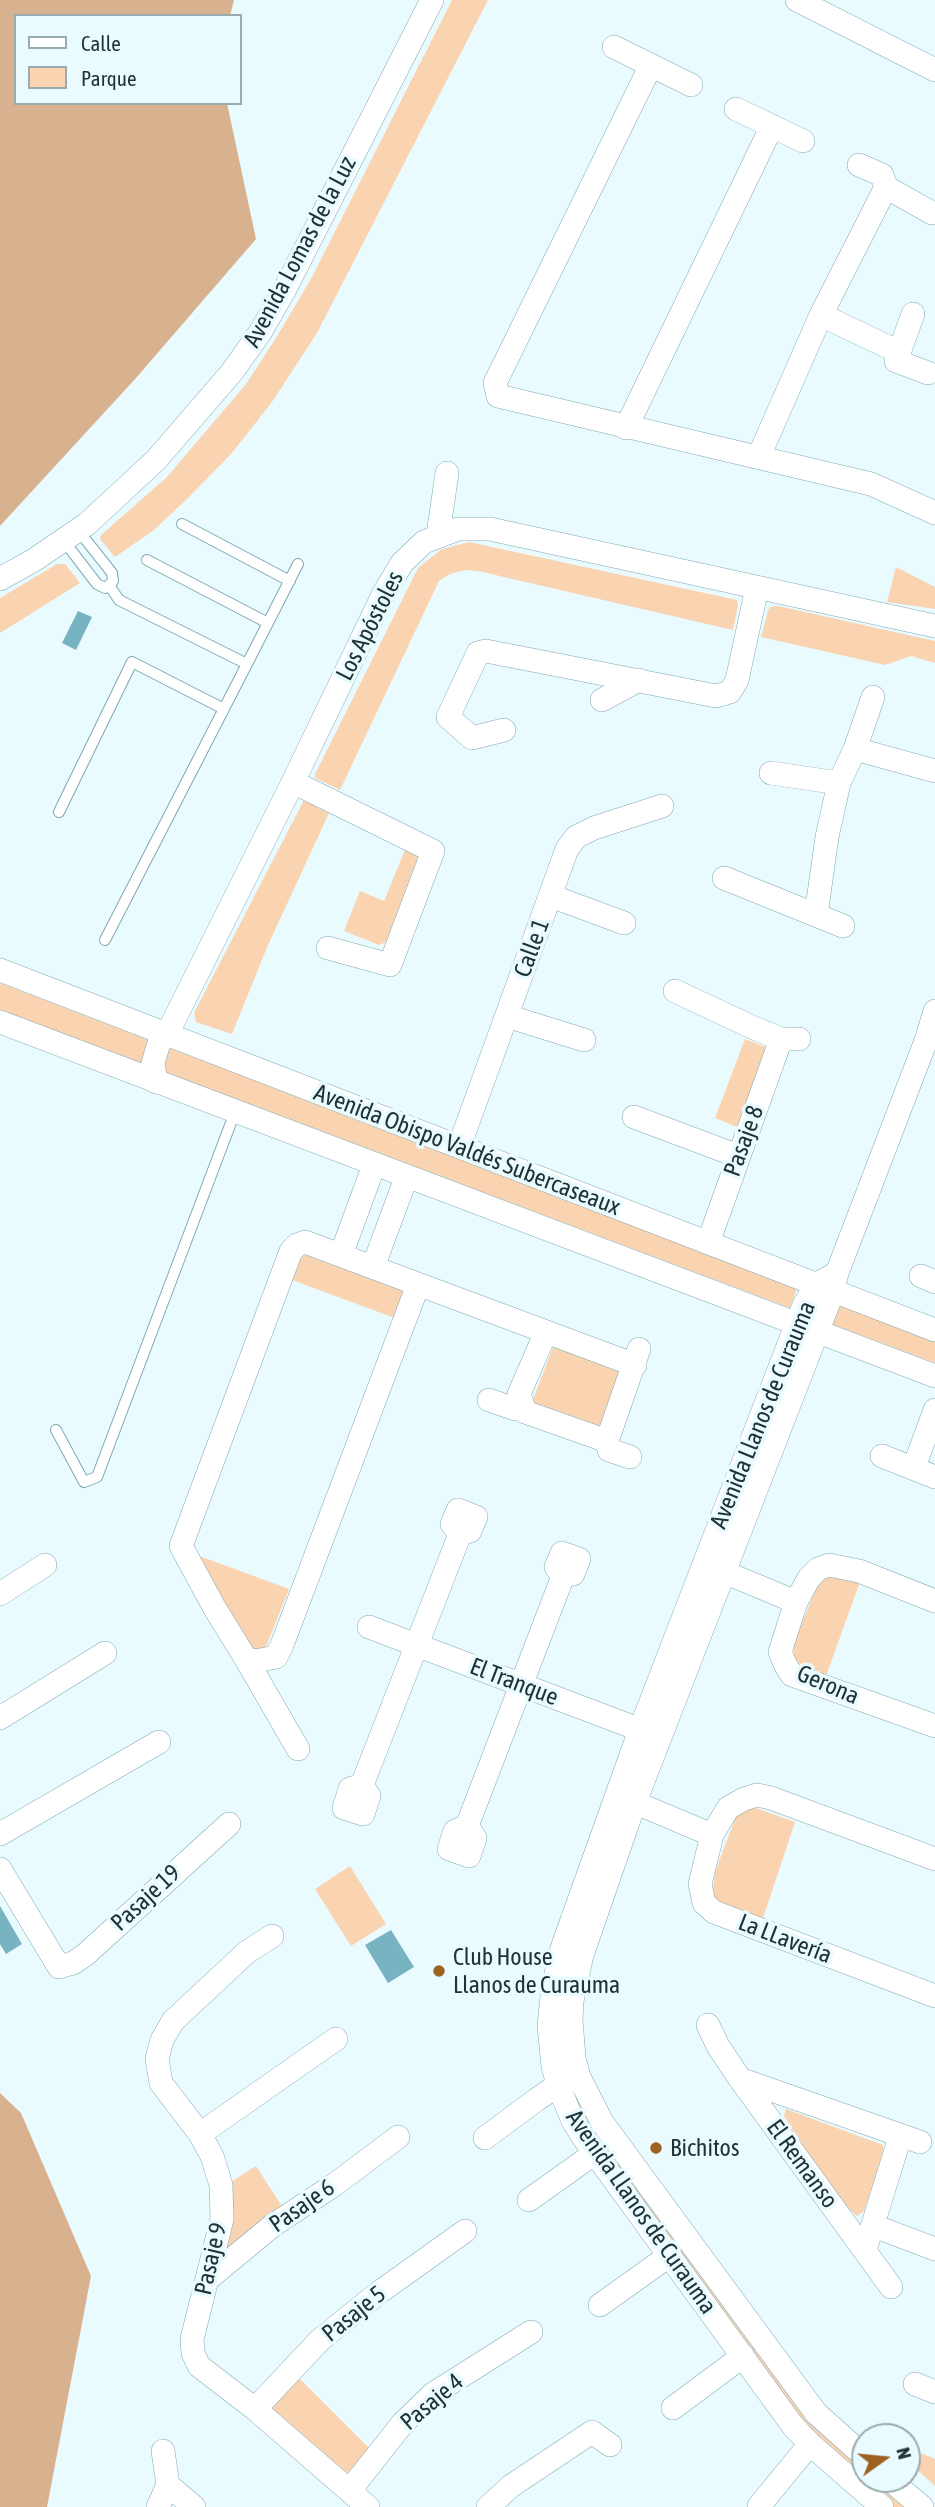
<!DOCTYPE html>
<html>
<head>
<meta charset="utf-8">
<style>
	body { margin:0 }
	#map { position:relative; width:935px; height:2507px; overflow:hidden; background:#eafbff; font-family:"Asap Condensed",sans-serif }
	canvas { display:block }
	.legend { position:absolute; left:14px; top:14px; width:228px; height:91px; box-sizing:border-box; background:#eafbff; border:2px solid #99abaf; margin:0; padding:9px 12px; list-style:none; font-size:21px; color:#203236 }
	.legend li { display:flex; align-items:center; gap:14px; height:35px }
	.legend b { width:35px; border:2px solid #99abaf }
	.north { position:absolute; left:851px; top:2423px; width:70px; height:70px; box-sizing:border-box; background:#eafbff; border:2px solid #99abaf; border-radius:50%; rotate:75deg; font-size:19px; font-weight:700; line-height:28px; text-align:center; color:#203236 }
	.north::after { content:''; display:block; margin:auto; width:24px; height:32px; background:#9d6222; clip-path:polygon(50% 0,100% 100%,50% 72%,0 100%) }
</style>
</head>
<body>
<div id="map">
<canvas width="935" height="2507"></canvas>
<ul class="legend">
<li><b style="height:9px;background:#fff"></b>Calle</li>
<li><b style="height:19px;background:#fad3b1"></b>Parque</li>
</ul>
<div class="north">N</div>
</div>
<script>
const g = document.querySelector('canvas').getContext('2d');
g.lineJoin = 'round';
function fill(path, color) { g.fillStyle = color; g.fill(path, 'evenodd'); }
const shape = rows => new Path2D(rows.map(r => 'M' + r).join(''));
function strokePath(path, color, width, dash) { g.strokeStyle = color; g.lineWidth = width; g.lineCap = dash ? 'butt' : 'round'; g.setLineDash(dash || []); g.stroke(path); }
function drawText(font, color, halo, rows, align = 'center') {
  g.font = font + ' "Asap Condensed",sans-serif'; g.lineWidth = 7; g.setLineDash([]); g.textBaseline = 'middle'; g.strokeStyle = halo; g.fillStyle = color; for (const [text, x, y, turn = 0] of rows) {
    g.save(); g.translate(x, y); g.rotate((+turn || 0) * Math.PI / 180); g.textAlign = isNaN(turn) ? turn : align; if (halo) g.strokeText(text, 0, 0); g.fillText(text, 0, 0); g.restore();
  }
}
fill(shape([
	[452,0,488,0,317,333,272,402,232,453,187,499,154,530,115,557,100,539,101,535,167,477,246,384,276,338,312,277],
	[469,542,737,600,738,605,733,630,478,571,465,570,450,574,439,581,340,790,315,778,315,774,418,568,442,549],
	[57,564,65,564,80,583,0,633,0,598],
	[896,567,935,587,935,609,887,602],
	[778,606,935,641,935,663,911,656,885,665,761,637,768,611,770,607],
	[304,800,329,813,268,945,232,1034,196,1022,194,1013],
	[407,845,418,851,418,857,386,942,379,945,344,931,360,891,384,901],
	[0,983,797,1288,790,1308,0,1010],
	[745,1039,773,1050,742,1129,715,1118],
	[301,1249,409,1291,400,1320,287,1278],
	[837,1304,935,1341,935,1363,828,1323],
	[554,1345,624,1373,600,1426,532,1402],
	[194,1554,289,1589,265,1649,255,1651,243,1638],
	[834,1575,860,1582,826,1676,798,1663,794,1657,794,1647,795,1639,819,1582],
	[753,1807,795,1822,762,1921,716,1901,713,1893,715,1872,735,1819,741,1811],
	[350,1866,386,1924,351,1946,315,1889],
	[574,2092,576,2092,865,2468,865,2479,878,2479,910,2507,893,2507,811,2435,600,2149,572,2098],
	[786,2109,883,2145,884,2152,864,2211,857,2216,835,2197,784,2116],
	[256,2166,283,2208,221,2258,229,2238,233,2203,231,2182],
	[296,2375,370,2449,347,2473,270,2407],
	[907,2447,935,2459,935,2486,907,2461]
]), '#fad3b1');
fill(shape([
	[0,0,234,0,230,16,16,16,16,103,227,103,256,239,136,378,0,526],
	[0,2093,21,2113,91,2276,47,2507,0,2507]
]), '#d8b28f');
fill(shape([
	[78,611,92,617,76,650,62,643],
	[0,1906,22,1944,6,1954,0,1944],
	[391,1930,414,1967,388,1983,365,1945]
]), '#77b3c1');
const service = shape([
	[182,524,290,581],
	[64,541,97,584,105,588,109,585,113,581,112,573,78,530],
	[147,560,268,623],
	[247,664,298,564],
	[59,812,132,662,224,709],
	[105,940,247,664,119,600,109,585],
	[56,1430,84,1482,97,1477,235,1112]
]);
const minor = shape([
	[797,0,935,70],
	[614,47,691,85],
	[651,65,495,383,498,396,871,484,935,513],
	[736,109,803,141],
	[859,165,882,175,886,187],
	[913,314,896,361,928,373],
	[821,315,899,352],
	[626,428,772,126],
	[759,456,821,315,886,187,932,213],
	[438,535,447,473],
	[0,579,34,560,87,524,156,460,232,372,261,331,285,289,432,0],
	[602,700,639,680],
	[504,730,472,738,448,717,478,653,486,651,716,696,730,692,737,680,757,588],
	[855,749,935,771],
	[771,773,839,783],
	[293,782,433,851,390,965,328,948],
	[724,878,843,926],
	[551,896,624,923],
	[816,915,827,837,839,783,855,749,873,697],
	[0,970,935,1330],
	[675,991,754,1028,781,1039,799,1039],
	[507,1016,584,1040],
	[0,1022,935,1376],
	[156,1082,153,1063,159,1043,167,1034,293,782,384,593,402,563,424,542,458,529,490,529,935,626],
	[634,1117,738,1156],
	[459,1147,567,849,576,837,594,828,662,806],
	[708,1243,781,1039],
	[341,1255,374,1165],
	[373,1267,406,1178],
	[837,1273,817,1284,804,1305,640,1730,562,1948,553,1987,549,2026,553,2066,558,2085,573,2121,583,2137,793,2426,810,2444,882,2507],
	[921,1276,935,1282],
	[418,1285,282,1645,276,1657,256,1661,246,1659,214,1607,181,1546,291,1251,297,1245,305,1242,635,1365],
	[546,1332,519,1394,525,1412,607,1441],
	[489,1400,515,1409,523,1406],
	[882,1456,935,1477],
	[630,1457,609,1450,607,1441,639,1349],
	[914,1467,935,1410],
	[458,1510,476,1517,470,1531,460,1534,452,1524,458,1510],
	[562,1553,579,1559,573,1574,563,1576,556,1567,562,1553],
	[712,1567,796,1602],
	[0,1594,45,1565],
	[935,1601,859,1571,829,1565,818,1569,809,1578,796,1602,780,1652,786,1666,792,1675,935,1726],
	[369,1627,654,1735],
	[246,1659,298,1749],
	[0,1718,105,1653],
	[362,1785,460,1534],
	[362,1785,369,1796,363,1814,344,1808,350,1789,362,1785],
	[622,1797,712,1835],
	[467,1826,563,1576],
	[467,1826,475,1838,469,1856,449,1849,455,1831,467,1826],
	[0,1834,159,1742],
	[935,1859,771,1798,757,1795,744,1799,728,1808,712,1835,700,1884,704,1903,714,1912,935,1996],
	[0,1869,59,1967,73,1963,85,1955,229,1824],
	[272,1936,247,1952,173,2021,162,2040,157,2059,161,2083,200,2134,212,2156,221,2185,222,2219,192,2339,193,2353,199,2366,255,2409,368,2507],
	[708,2025,718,2046,740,2079,891,2287],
	[740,2079,920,2142],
	[200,2134,336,2039],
	[485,2138,536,2100,558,2085,572,2080],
	[529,2200,595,2153],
	[874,2226,935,2249],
	[865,2250,900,2137],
	[208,2279,272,2226,334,2185,398,2137],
	[600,2305,670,2255],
	[915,2384,935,2392],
	[673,2408,743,2356],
	[255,2409,320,2340,377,2294,465,2231],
	[865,2457,816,2413,602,2122,579,2077,574,2058,571,2020,572,2001,582,1955,635,1802,832,1294,837,1273,927,1038,935,1011],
	[889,2479,922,2507],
	[168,2485,194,2507],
	[350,2490,403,2423,433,2394,531,2332],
	[759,2506,810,2444],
	[158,2507,168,2485,163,2451],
	[488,2507,511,2486,592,2432,610,2445]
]);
strokePath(service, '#7fa9b3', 12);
strokePath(minor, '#7fa9b3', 24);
strokePath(service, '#fff', 10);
strokePath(minor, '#fff', 23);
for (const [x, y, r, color] of [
	[439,1971,7,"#9d6222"],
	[656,2148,7,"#9d6222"]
]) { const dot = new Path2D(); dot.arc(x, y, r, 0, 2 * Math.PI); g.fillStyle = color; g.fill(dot); strokePath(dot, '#eafbff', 2.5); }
drawText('24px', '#203236', '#eafbff', [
	["Avenida Lomas de la Luz",300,252,-62],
	["Los Apóstoles",370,626,-63],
	["Calle 1",532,948,-70],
	["Pasaje 8",744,1141,-70],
	["Avenida Obispo Valdés Subercaseaux",467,1150,21],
	["Avenida Llanos de Curauma",763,1415,-68],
	["El Tranque",514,1682,21],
	["Gerona",828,1685,23],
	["Pasaje 19",146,1898,-43],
	["La LLavería",785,1939,21],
	["El Remanso",802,2164,54],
	["Pasaje 6",302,2206,-35],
	["Avenida Llanos de Curauma",641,2212,55],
	["Pasaje 9",211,2259,-77],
	["Pasaje 5",354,2314,-39],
	["Pasaje 4",432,2402,-40]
]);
drawText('24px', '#203236', '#eafbff', [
	["Club House",453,1957],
	["Llanos de Curauma",453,1985],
	["Bichitos",670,2148]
], 'left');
</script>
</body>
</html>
